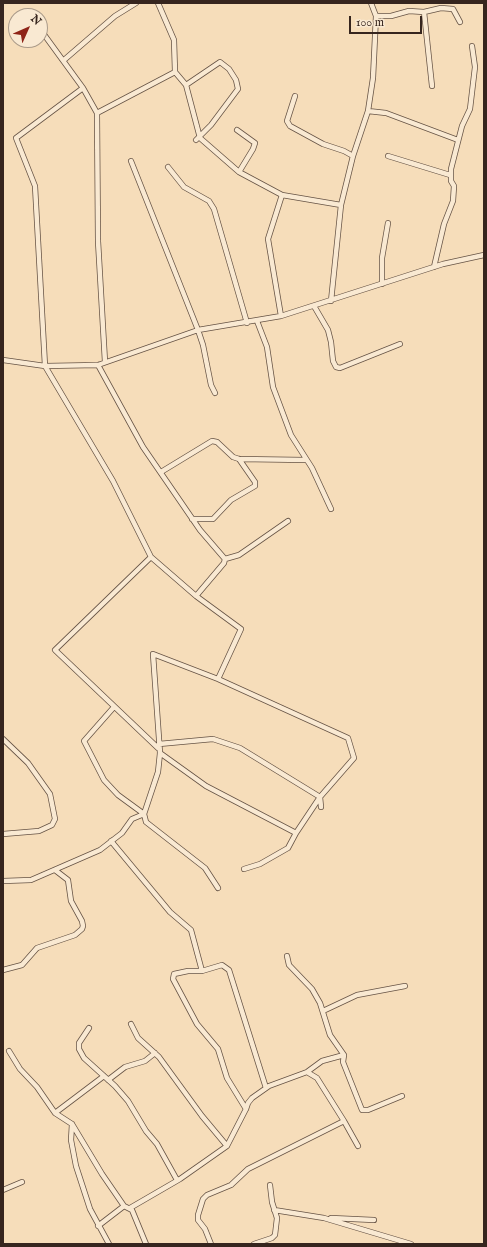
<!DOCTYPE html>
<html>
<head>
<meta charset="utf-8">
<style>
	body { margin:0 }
	#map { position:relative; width:487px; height:1247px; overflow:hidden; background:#f6ddba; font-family:"IM FELL English",serif }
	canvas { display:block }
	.frame { position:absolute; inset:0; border:4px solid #36251e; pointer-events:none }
	.north { position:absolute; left:8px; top:8px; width:40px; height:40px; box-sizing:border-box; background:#f9e9d2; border:1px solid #ab9b8a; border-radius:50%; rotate:45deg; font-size:11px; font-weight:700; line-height:16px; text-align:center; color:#36251e }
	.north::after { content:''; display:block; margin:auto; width:14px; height:18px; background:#8f2418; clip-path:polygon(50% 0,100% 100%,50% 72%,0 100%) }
	.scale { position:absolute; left:349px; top:16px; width:73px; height:18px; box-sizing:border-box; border:2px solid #36251e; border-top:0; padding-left:5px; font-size:12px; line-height:14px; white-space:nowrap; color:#36251e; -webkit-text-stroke:3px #f9e9d2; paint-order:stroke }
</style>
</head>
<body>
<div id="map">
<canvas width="487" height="1247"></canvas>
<div class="frame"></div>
<div class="north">N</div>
<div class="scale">100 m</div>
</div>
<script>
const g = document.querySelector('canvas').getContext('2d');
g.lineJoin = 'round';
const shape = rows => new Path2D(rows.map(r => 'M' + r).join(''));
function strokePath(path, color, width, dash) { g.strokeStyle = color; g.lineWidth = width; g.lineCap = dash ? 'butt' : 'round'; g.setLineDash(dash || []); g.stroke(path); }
const minor = shape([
	[158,3,174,40,175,72,186,85,200,138,239,172,282,195,341,205],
	[424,12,432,86],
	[376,16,391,16,409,11,424,12,441,8,453,9,460,22],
	[40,29,83,88,97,113,98,241,105,362],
	[64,60,115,16,136,3],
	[186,85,220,62,229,69,236,80,238,89,211,125,196,140],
	[83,88,16,138,35,186,45,366,113,481,151,557,196,596],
	[295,96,287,121,290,126,323,144,344,151,353,156],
	[368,111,386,113,458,140],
	[97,113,175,72],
	[237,130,255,143,253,149,239,172],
	[388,156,450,175],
	[131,161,198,330,203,345,211,385,215,393],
	[168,167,184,187,209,201,214,209,247,323],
	[434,267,444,224,453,201,454,186,451,181,451,169,462,126,470,109,475,67,472,46],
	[382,284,382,258,388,223],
	[331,301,341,205,353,156,368,111,373,78,376,16,371,3],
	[314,306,328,330,331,342,333,361,336,367,340,368,400,344],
	[281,316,268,239,282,195],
	[257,321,267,347,273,387,291,435,312,468,331,509],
	[3,360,45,366,98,365,198,330,281,316,443,264,484,255],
	[98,365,143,447,200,530,225,559,224,563,196,596,241,629,218,679],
	[161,472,212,441,217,442,233,457,239,459,306,460],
	[192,519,213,519,231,500,255,486,255,482,239,459],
	[151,557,55,650,158,748],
	[225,559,239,555,288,521],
	[114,707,84,741,104,780,118,795,144,814,146,822,205,868,218,888],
	[3,739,28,763,50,794,55,819,52,825,39,831,3,834],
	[159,744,213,739,240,748,320,797,321,807],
	[160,753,206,786,296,833],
	[111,841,170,912,191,930,202,971],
	[3,881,31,880,100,850,122,833,132,819,144,814,158,772,160,753,153,654,218,679,348,738,354,758,320,797,296,833,288,848,260,864,244,869],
	[287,956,289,965,312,989,320,1003,330,1035,344,1055,343,1062,362,1110,368,1110,402,1096],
	[3,970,22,965,37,948,75,935,82,929,83,926,82,921,71,901,68,880,55,870],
	[323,1011,357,995,405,986],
	[131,1024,138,1038,159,1057,202,1116,227,1146],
	[89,1028,79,1043,79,1049,84,1058,115,1086,128,1101,146,1131,157,1144,177,1180],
	[9,1051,20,1069,37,1087,55,1113,72,1124,102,1174,124,1206,132,1210,146,1244],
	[307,1072,317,1078,344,1121,358,1146],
	[108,1080,125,1067,145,1061,155,1053],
	[246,1109,227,1078,218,1049,197,1024,173,979,174,974,188,971,202,971,222,965,229,970,266,1088],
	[55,1113,104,1076],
	[72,1124,71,1140,76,1166,90,1209,109,1244],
	[3,1190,22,1182],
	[130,1208,180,1179,227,1146,246,1109,248,1103,252,1098,269,1086,307,1072,322,1061,344,1055],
	[274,1210,324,1218,411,1244],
	[331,1218,374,1220],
	[98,1226,124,1206],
	[211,1244,205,1229,198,1220,198,1215,203,1199,207,1195,231,1185,248,1169,344,1121],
	[254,1244,272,1238,275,1235,277,1218,272,1202,270,1185]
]);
strokePath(minor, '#665345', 6);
strokePath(minor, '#f9e9d2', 4.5);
</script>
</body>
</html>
